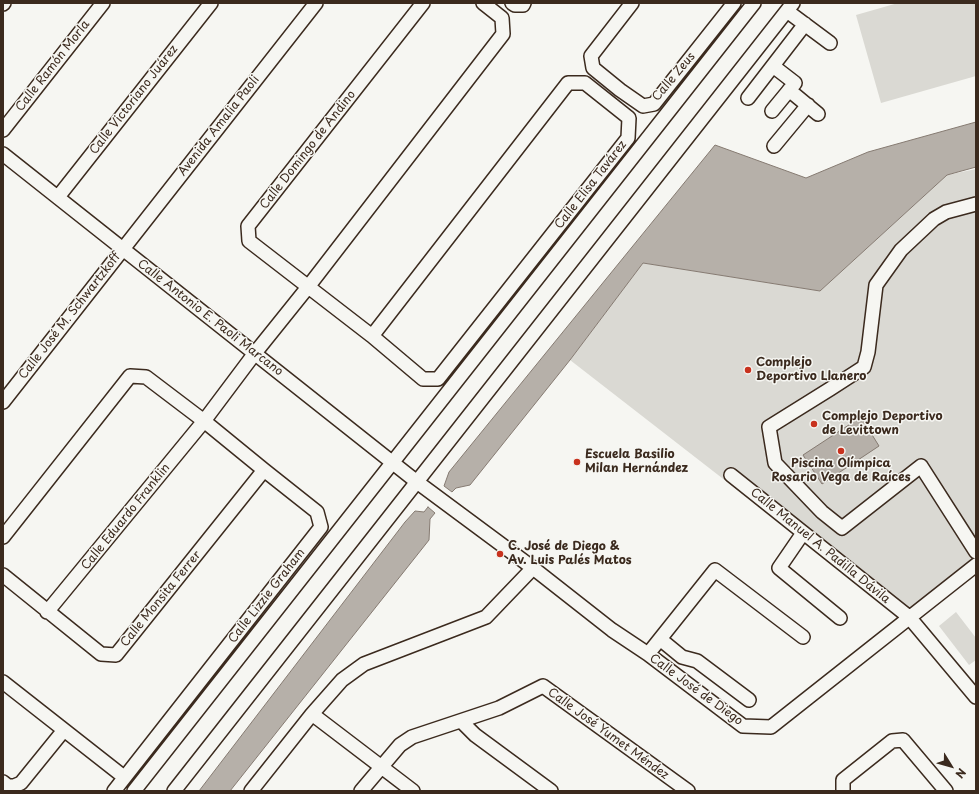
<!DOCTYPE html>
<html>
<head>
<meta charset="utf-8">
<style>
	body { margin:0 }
	#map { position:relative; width:979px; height:794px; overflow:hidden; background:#f6f6f2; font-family:"Playpen Sans",sans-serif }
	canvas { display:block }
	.frame { position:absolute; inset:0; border:4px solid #3b2a1e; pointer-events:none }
	.north { position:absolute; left:931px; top:746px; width:40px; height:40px; -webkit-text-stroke:3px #f6f6f2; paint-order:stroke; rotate:127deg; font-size:11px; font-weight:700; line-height:16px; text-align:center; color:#3b2a1e }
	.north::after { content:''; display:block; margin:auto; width:14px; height:18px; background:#3b2a1e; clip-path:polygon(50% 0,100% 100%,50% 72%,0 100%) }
</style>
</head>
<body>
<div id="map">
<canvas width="979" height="794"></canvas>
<div class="frame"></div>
<div class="north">N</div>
</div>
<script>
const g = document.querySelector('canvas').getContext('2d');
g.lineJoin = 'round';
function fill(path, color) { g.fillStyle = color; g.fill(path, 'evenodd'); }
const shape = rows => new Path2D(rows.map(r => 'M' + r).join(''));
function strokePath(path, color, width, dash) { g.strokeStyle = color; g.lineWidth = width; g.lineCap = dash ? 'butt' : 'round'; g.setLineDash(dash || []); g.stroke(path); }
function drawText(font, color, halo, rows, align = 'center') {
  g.font = font + ' "Playpen Sans",sans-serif'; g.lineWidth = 3; g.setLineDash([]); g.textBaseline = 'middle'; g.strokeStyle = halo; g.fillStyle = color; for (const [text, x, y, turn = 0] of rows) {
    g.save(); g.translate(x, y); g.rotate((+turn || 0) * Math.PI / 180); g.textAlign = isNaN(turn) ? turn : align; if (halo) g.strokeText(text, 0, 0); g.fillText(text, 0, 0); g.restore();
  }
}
fill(shape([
	[898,3,976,3,976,76,881,103,856,15],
	[976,169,976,562,913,610,892,610,570,360,643,263,820,291,947,175],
	[956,612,976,638,976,660,969,665,939,626]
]), '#dad9d3');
const water = shape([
	[976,122,976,167,947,175,820,291,643,263,570,360,470,485,456,488,452,492,444,486,449,472,715,145,806,178,868,152,976,122],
	[861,417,879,446,822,484,803,455,861,417],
	[428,507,435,513,430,519,429,540,230,791,199,791,405,522,415,511,424,512,428,507]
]);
fill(water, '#b6b0a9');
strokePath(water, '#857a71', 1);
const minor = shape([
	[512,3,515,5,523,5,524,3],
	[632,3,591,56,593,68,620,90,643,106,654,104,734,3],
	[3,4,4,3],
	[787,11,830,43],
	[789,90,818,114],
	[748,98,805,24],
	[772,111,795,83,773,66],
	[3,130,103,3],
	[774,146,808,105],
	[3,154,417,482,533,568,612,630,648,654,743,726,771,727,976,565],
	[58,197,211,3],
	[976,204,946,212,934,219,901,250,876,285,868,352,864,367,830,389,769,427,775,463,822,512,842,528,921,466,976,552],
	[372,336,568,83,585,83,629,118,628,138,438,379,423,379,372,336,249,241,248,226,423,3],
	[3,402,316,3],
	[731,475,909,617,976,697],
	[803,533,779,568,840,618],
	[3,537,130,376,146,377,204,421,264,470,317,512,321,527,114,791],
	[3,575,101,654,116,655,264,470],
	[47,612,204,421,255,353,308,287,503,34,502,18,483,3],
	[660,639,682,657,697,661,749,700],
	[648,654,715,570,803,637],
	[3,682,124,777],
	[312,714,413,791],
	[461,721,475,735,551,791],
	[3,782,8,786,14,786,21,783,64,730],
	[134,791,754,3],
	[174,791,793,3],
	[251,791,312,714,342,680,364,664,486,617,533,568],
	[361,791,400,745,412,737,499,708,543,686,688,791],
	[843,791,843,780,892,741,903,740,946,791]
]);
strokePath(minor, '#3b2a1e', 16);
strokePath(minor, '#f6f6f2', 13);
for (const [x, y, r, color] of [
	[748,370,4,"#c8321e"],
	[814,424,4,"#c8321e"],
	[841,451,4,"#c8321e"],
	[577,462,4,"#c8321e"],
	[500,554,4,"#c8321e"]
]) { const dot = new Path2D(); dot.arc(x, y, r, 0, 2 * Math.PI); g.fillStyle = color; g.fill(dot); strokePath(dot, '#f6f6f2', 1.5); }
drawText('12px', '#3b2a1e', '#f6f6f2', [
	["Calle Ramón Morla",53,66,-52],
	["Calle Zeus",674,77,-50],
	["Calle Victoriano Juárez",134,100,-52],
	["Avenida Amalia Paoli",219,126,-52],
	["Calle Domingo de Andino",308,150,-52],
	["Calle Elisa Tavárez",591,185,-52],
	["Calle José M. Schwartzkoff",70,316,-52],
	["Calle Antonio E. Paoli Marcano",210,318,38],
	["Calle Eduardo Franklin",126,517,-51],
	["Calle Manuel A. Padilla Dávila",820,546,39],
	["Calle Lizzie Graham",267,596,-52],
	["Calle Monsita Ferrer",161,599,-51],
	["Calle José de Diego",696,690,36],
	["Calle José Yumet Méndez",608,734,36]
]);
drawText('bold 12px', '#3b2a1e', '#f6f6f2', [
	["Complejo",756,363],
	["Deportivo Llanero",756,377],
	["Complejo Deportivo",822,417],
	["de Levittown",822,431],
	["Escuela Basilio",585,455],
	["Milan Hernández",585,469],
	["Piscina Olímpica",841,464,"center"],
	["Rosario Vega de Raíces",841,478,"center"],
	["C. José de Diego &",508,547],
	["Av. Luis Palés Matos",508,561]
], 'left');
</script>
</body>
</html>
